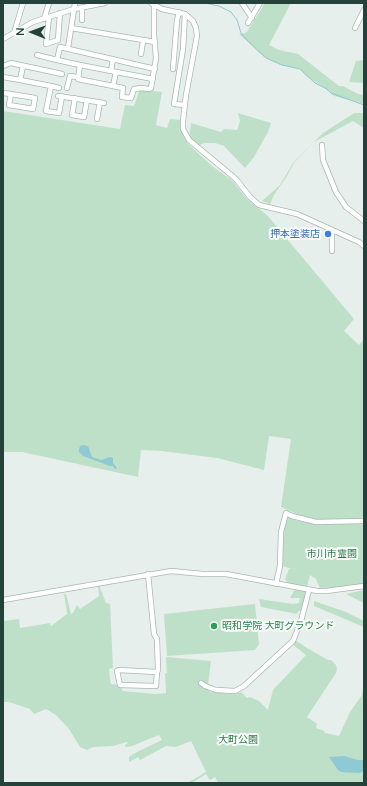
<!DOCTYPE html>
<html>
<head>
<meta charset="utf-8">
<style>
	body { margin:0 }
	#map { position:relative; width:367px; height:786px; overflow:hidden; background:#e6efeb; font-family:Lato,sans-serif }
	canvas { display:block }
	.frame { position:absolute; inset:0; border:4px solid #24423a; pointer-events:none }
	.north { position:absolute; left:12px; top:12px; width:40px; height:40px; -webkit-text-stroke:3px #f7fbf9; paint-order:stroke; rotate:271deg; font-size:11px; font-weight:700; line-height:16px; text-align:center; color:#24423a }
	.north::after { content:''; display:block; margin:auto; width:14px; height:18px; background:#24423a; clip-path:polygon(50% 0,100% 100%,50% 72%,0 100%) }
</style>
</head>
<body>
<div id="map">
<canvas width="367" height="786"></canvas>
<div class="frame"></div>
<div class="north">N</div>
</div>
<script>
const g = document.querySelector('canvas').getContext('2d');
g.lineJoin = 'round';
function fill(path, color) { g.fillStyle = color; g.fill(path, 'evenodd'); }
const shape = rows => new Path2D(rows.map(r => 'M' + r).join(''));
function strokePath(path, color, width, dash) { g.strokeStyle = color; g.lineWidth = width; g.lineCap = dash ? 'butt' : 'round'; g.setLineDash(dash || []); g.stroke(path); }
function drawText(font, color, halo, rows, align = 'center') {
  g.font = font + ' Lato,"Noto Sans JP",sans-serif'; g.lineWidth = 4; g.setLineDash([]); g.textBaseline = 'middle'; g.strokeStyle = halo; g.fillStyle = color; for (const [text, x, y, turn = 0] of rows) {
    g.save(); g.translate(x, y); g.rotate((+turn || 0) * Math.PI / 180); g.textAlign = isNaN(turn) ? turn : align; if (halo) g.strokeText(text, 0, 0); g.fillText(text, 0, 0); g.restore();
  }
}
fill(shape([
	[265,3,291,3,269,45,279,50,298,54,339,86,343,86,358,94,364,95,364,104,334,96,322,86,306,76,300,69,281,65,264,57,239,34,246,33],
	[364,60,364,83,349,82,356,61],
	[140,89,162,92,156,125,167,128,170,119,181,120,180,128,184,137,188,144,212,166,233,181,247,199,267,215,354,319,344,331,359,345,364,339,364,519,323,520,306,518,281,507,291,439,269,436,264,470,217,458,162,451,141,450,138,477,22,452,3,452,3,111,120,129,125,105,134,106],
	[238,113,271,123,268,132,254,157,245,168,224,146,215,143,204,143,198,146,189,139,191,123,221,132,224,129,237,130,240,121],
	[354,113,362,113,364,114,364,128,353,121,314,142,294,163,287,176,274,195,270,204,262,201,280,185,293,163,323,133],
	[287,516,298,521,318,523,364,522,364,584,330,589,320,589,316,579,310,575,307,587,288,583,285,579,289,569,292,569,282,566,282,536],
	[99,585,106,603,110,604,113,668,109,669,110,679,111,684,118,685,122,686,122,691,156,694,166,693,165,673,167,673,166,657,211,661,208,685,210,689,210,692,230,694,241,692,247,698,250,697,259,701,268,710,273,690,306,655,292,644,295,640,307,648,328,660,331,660,336,665,337,669,336,673,307,717,317,724,316,728,324,731,325,733,339,736,350,712,362,695,364,682,364,714,362,716,364,716,364,783,218,783,215,777,210,780,206,774,192,783,187,783,206,772,191,741,176,747,166,746,140,760,138,757,129,762,129,757,133,754,162,740,159,735,132,746,126,747,125,745,128,743,127,742,113,746,93,747,87,750,80,747,69,729,56,715,46,709,34,714,30,709,9,702,3,702,3,621,19,619,20,628,50,623,51,626,67,614,64,594,66,594,71,614,73,613,77,605,80,609,99,596,98,586],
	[295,589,305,591,306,593,302,611,298,611,297,614,261,607,259,599,293,604,299,603,300,598,290,598],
	[364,590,364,603,346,594],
	[314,601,346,612,364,621,364,627,314,606],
	[255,604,259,644,255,650,167,656,164,614]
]), '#bfe0c8');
fill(shape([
	[83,445,88,446,92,457,101,460,110,457,113,458,113,463,117,468,115,469,113,466,110,466,83,456,79,452,79,449,80,446],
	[344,756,358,760,364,760,364,771,360,773,341,772,338,770,329,757]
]), '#8ec9d4');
strokePath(shape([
	[204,3,219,6,231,12,237,20,241,33,247,40,266,58,282,65,300,69,315,83,327,89,331,93,364,105]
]), '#8ec9d4', 1);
const minor = shape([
	[151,3,162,9,185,14,193,21,196,28,197,36,186,95,183,121,183,129,189,140,236,179,250,197,259,205,297,214,359,242,364,246],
	[242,3,252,18],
	[82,8,82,20],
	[185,14,183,49,174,104,185,105],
	[49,17,46,44,58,40,60,13],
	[44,19,49,3],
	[248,23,260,3],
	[71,28,155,42],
	[355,28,364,10],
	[14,33,23,3],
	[3,39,33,22,74,9,105,3],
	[68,48,75,3],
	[141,54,143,41],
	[37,55,57,60,60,47,155,69],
	[57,60,80,65,78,79,113,86,116,72],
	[80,65,153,79],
	[3,66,11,63,62,74],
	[23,66,20,80,51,86,46,111,59,113,62,96],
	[173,69,177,20,179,12],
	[111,71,113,59],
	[3,77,20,80],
	[51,86,59,88],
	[113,86,123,88,122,97,131,98,134,89,141,88,149,89,151,88,156,58,154,34,154,7,156,3],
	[67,88,70,76,77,77],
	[3,93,11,94,35,98,33,109,9,105,11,94],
	[58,96,104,103],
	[75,98,72,115,84,117,87,100],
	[97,119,100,102],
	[322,145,323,160,336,192,346,207,364,221],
	[332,230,332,251],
	[148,574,154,634,157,639,158,670,157,672,119,670,117,671,120,685,156,686,157,672],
	[276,584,280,566,281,532,286,513,292,516,316,522,364,521],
	[3,600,171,571,203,574,226,574,317,591,326,591,364,586],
	[201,683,205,686,216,690,235,691,244,686,293,641,301,621,309,590]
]);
strokePath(minor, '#a8b8b2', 6);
strokePath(minor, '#fff', 4.5);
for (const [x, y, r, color] of [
	[328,234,4,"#3f7fe0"],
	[214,626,4,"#2e9e5b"]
]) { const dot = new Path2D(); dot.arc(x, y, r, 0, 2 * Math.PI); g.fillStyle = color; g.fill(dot); strokePath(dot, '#f7fbf9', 1.5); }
drawText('10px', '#366cbe', '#f7fbf9', [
	["押本塗装店",320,234]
], 'right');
drawText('10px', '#2d7a4b', '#f7fbf9', [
	["市川市霊園",332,554],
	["大町公園",238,740]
]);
drawText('10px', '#27864d', '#f7fbf9', [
	["昭和学院 大町グラウンド",222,626]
], 'left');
</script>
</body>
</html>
